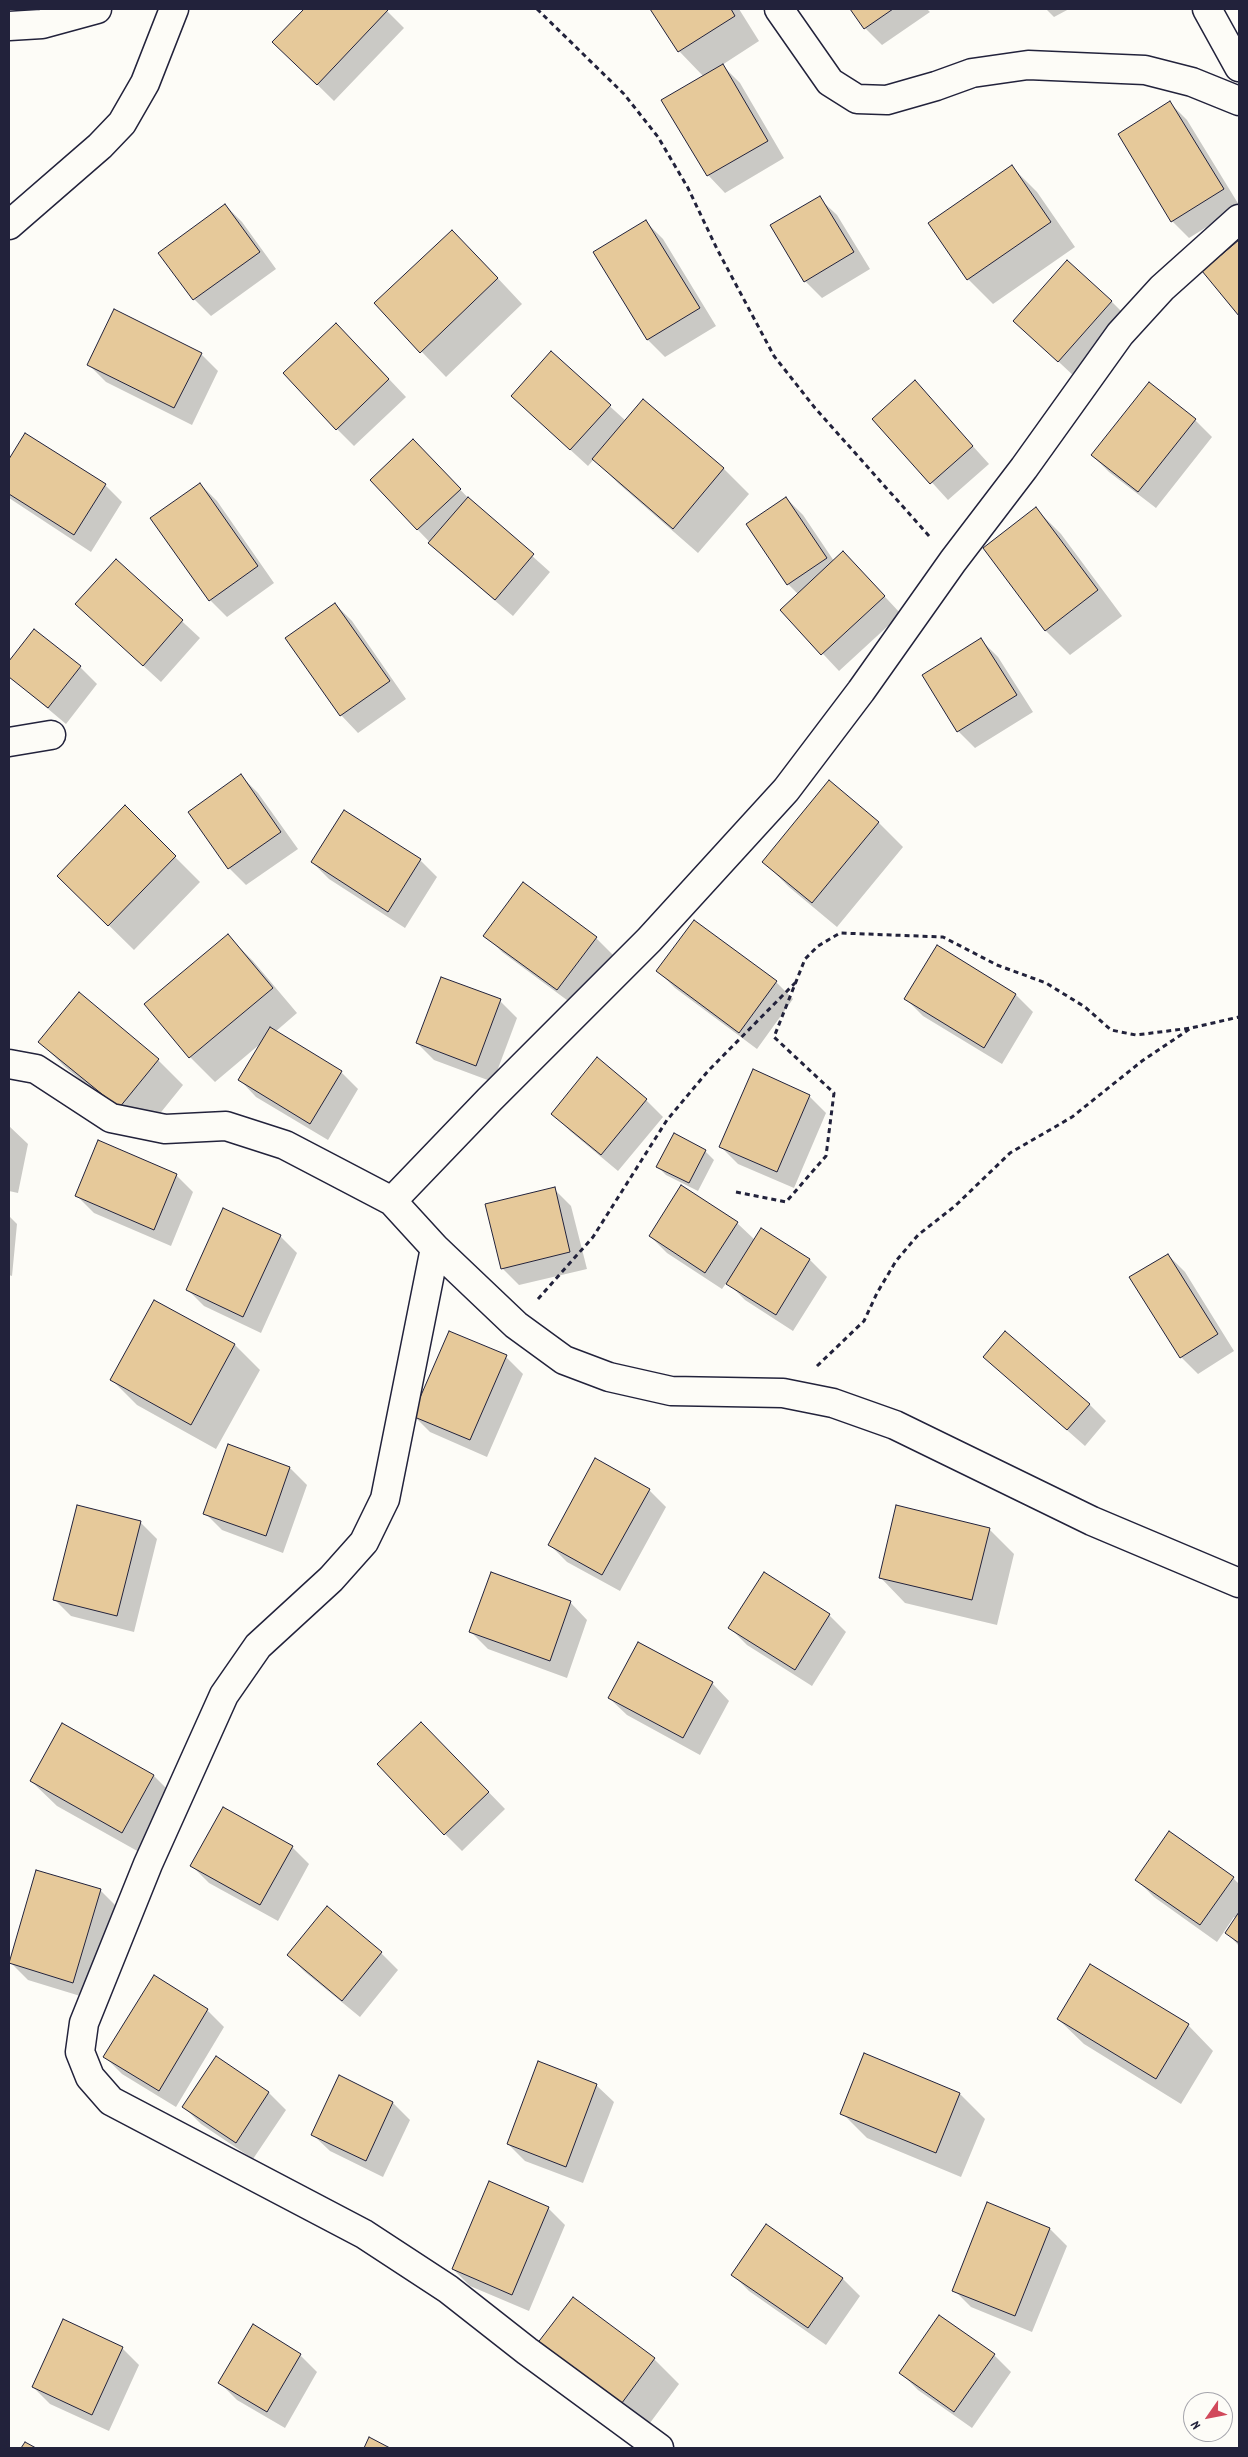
<!DOCTYPE html>
<html>
<head>
<meta charset="utf-8">
<style>
	body { margin:0 }
	#map { position:relative; width:1248px; height:2457px; overflow:hidden; background:#fdfcf7; font-family:Dekko,sans-serif }
	canvas { display:block }
	.frame { position:absolute; inset:0; border:10px solid #22223b; pointer-events:none }
	.north { position:absolute; left:1183px; top:2392px; width:50px; height:50px; box-sizing:border-box; background:#fdfcf7; border:1px solid #a5a5ac; border-radius:50%; rotate:237deg; font-size:14px; font-weight:700; line-height:20px; text-align:center; color:#22223b }
	.north::after { content:''; display:block; margin:auto; width:18px; height:22px; background:#d1495b; clip-path:polygon(50% 0,100% 100%,50% 72%,0 100%) }
</style>
</head>
<body>
<div id="map">
<canvas width="1248" height="2457"></canvas>
<div class="frame"></div>
<div class="north">N</div>
</div>
<script>
const g = document.querySelector('canvas').getContext('2d');
g.lineJoin = 'round';
function fill(path, color) { g.fillStyle = color; g.fill(path, 'evenodd'); }
const shape = rows => new Path2D(rows.map(r => 'M' + r).join(''));
function strokePath(path, color, width, dash) { g.strokeStyle = color; g.lineWidth = width; g.lineCap = dash ? 'butt' : 'round'; g.setLineDash(dash || []); g.stroke(path); }
fill(shape([
	[306,9,385,9,404,28,334,101,274,42],
	[652,9,739,9,759,41,722,65,740,83,784,158,725,193,708,175,663,101,704,77,679,51],
	[851,9,927,9,930,12,882,45,865,28],
	[1046,9,1069,9,1054,17],
	[1170,103,1187,120,1239,205,1239,207,1189,238,1172,221],
	[1012,167,1037,192,1075,247,993,304,968,279],
	[819,198,837,215,870,269,822,298,805,281],
	[225,205,242,222,276,269,211,316,194,299,160,253],
	[646,222,663,239,716,326,665,357,648,340,595,253],
	[1239,241,1239,315,1203,271],
	[477,256,522,304,446,377,376,304],
	[1111,301,1128,318,1076,378,1015,321],
	[353,341,406,397,354,446,337,429],
	[551,353,626,421,643,401,724,469,749,494,698,553,619,484,594,459,588,466,530,413],
	[201,354,218,371,192,425,106,382,89,365],
	[915,382,989,464,948,500,874,419],
	[1149,383,1195,420,1212,437,1156,508,1109,472,1092,455],
	[25,435,105,485,122,502,91,552,9,498,9,462],
	[430,458,472,502,550,572,513,616,447,560,417,529],
	[200,484,217,501,274,583,227,617,210,600],
	[786,498,803,515,834,561,860,570,901,614,839,671,782,610,798,594,788,584,748,524],
	[1036,509,1061,534,1122,616,1070,655,1045,630],
	[117,561,200,638,161,682,94,621],
	[335,604,352,621,406,699,358,733,341,715,287,639],
	[34,631,80,667,97,684,66,724,9,676,9,664],
	[981,640,998,657,1033,712,975,748,958,731],
	[241,776,258,793,298,849,246,885,229,868],
	[125,807,200,882,134,950,84,901],
	[345,811,420,860,437,877,405,928,329,879,312,862],
	[878,822,903,847,837,927,789,887,764,862],
	[485,935,596,938,613,955,575,1006,502,952],
	[228,936,253,961,297,1013,275,1032,341,1072,358,1089,328,1140,256,1097,239,1079,260,1044,215,1082,190,1057],
	[938,947,1016,995,1033,1012,1002,1064,923,1016,906,999],
	[658,971,776,982,793,999,757,1049,675,988],
	[500,1001,517,1018,493,1082,434,1060,417,1043],
	[40,1042,158,1060,183,1085,145,1132,65,1067],
	[809,1096,826,1113,794,1188,738,1164,721,1147],
	[646,1100,663,1117,618,1171,570,1131,553,1114],
	[9,1126,28,1144,18,1193,9,1191],
	[705,1151,714,1160,698,1191,666,1175,658,1167],
	[176,1175,193,1192,171,1246,94,1213,77,1196],
	[554,1189,571,1206,587,1269,519,1285,502,1268],
	[9,1216,17,1224,12,1276,9,1275],
	[737,1223,755,1240,810,1260,827,1277,793,1331,745,1300,727,1282,722,1289,667,1253,650,1236],
	[280,1236,297,1253,261,1333,204,1306,187,1289],
	[1168,1255,1185,1272,1234,1351,1198,1374,1181,1357],
	[155,1301,235,1345,260,1370,216,1449,137,1405,112,1380],
	[506,1357,523,1374,487,1457,430,1432,413,1415],
	[984,1357,1089,1404,1106,1421,1085,1446],
	[290,1468,307,1485,283,1553,222,1530,205,1513],
	[649,1490,666,1507,620,1591,567,1562,550,1545],
	[140,1522,157,1539,134,1632,71,1616,54,1599],
	[989,1529,1014,1554,997,1625,905,1603,880,1577],
	[570,1602,587,1620,567,1678,488,1649,471,1632],
	[829,1615,846,1632,812,1686,747,1645,730,1628],
	[712,1683,729,1701,700,1755,627,1715,609,1698],
	[438,1740,505,1809,462,1851,445,1834],
	[154,1776,179,1801,148,1857,57,1806,31,1781],
	[292,1847,309,1864,278,1921,209,1883,192,1866],
	[1233,1878,1239,1884,1239,1946,1227,1933,1236,1918,1234,1917,1217,1942,1154,1897,1137,1880],
	[100,1890,117,1907,90,1999,28,1980,11,1963],
	[381,1953,398,1970,360,2017,305,1972,288,1955],
	[1090,1966,1188,2025,1213,2051,1181,2104,1084,2044,1058,2019],
	[207,2010,224,2027,176,2107,122,2074,105,2057],
	[216,2057,269,2093,286,2110,253,2159,201,2124,184,2107],
	[596,2085,614,2102,583,2183,525,2161,508,2144],
	[960,2094,985,2119,961,2177,867,2138,842,2113],
	[393,2103,410,2120,383,2177,330,2151,312,2134],
	[548,2208,565,2225,529,2311,470,2286,453,2269],
	[766,2225,843,2279,860,2296,826,2345,749,2291,732,2274],
	[1050,2229,1067,2246,1032,2332,971,2307,954,2290],
	[122,2348,139,2365,109,2431,50,2404,33,2387],
	[300,2355,317,2372,285,2428,237,2400,220,2383],
	[994,2355,1011,2372,972,2428,918,2390,901,2373],
	[654,2359,679,2384,641,2435,560,2374]
]), '#0003');
const building = shape([
	[304,9,387,9,388,10,317,85,272,42,304,9],
	[650,9,731,9,735,16,678,52,650,9],
	[850,9,893,9,864,29,850,9],
	[723,64,768,141,707,176,661,100,723,64],
	[1170,101,1224,189,1171,222,1118,134,1170,101],
	[1012,165,1051,222,967,280,928,223,1012,165],
	[820,196,854,252,804,282,770,225,820,196],
	[225,204,260,252,193,300,158,253,225,204],
	[646,220,700,308,647,340,593,252,646,220],
	[452,230,498,278,420,353,374,303,452,230],
	[1239,240,1239,316,1202,271,1239,240],
	[1067,260,1112,301,1058,362,1013,321,1067,260],
	[114,309,202,353,174,408,87,365,114,309],
	[336,323,389,379,336,430,283,373,336,323],
	[551,351,611,405,570,450,511,396,551,351],
	[915,380,973,446,930,484,872,419,915,380],
	[1149,382,1196,419,1138,492,1091,455,1149,382],
	[643,399,724,468,673,529,592,459,643,399],
	[25,433,106,484,74,535,9,494,9,459,25,433],
	[413,439,461,489,417,530,370,480,413,439],
	[200,483,258,566,209,601,150,518,200,483],
	[468,497,534,554,495,600,428,543,468,497],
	[786,497,827,558,787,585,746,524,786,497],
	[1036,507,1098,590,1045,631,983,548,1036,507],
	[843,551,885,596,821,655,780,610,843,551],
	[116,559,183,620,143,666,75,604,116,559],
	[335,603,390,681,340,716,285,638,335,603],
	[34,629,81,666,48,708,9,677,9,661,34,629],
	[981,638,1017,695,957,732,922,675,981,638],
	[241,774,281,832,228,869,188,812,241,774],
	[829,780,879,822,812,903,762,862,829,780],
	[125,805,176,856,108,926,57,876,125,805],
	[344,810,421,859,388,912,311,862,344,810],
	[523,882,597,937,557,990,483,936,523,882],
	[694,920,777,981,739,1033,656,971,694,920],
	[228,934,273,988,189,1058,144,1004,228,934],
	[937,945,1016,994,984,1048,904,999,937,945],
	[441,977,501,999,476,1066,416,1043,441,977],
	[79,992,159,1059,119,1108,38,1042,79,992],
	[270,1027,342,1071,310,1124,238,1080,270,1027],
	[597,1057,647,1099,601,1155,551,1114,597,1057],
	[753,1069,810,1095,777,1172,719,1147,753,1069],
	[674,1133,706,1150,689,1183,656,1167,674,1133],
	[98,1140,177,1174,154,1230,75,1196,98,1140],
	[681,1185,738,1222,705,1273,649,1236,681,1185],
	[555,1187,570,1252,501,1269,485,1204,555,1187],
	[223,1208,281,1235,243,1317,186,1290,223,1208],
	[761,1228,810,1259,776,1315,726,1284,761,1228],
	[1168,1254,1218,1334,1180,1358,1129,1277,1168,1254],
	[154,1300,235,1344,191,1425,110,1380,154,1300],
	[449,1331,507,1355,470,1440,412,1416,449,1331],
	[1005,1331,1090,1404,1067,1430,983,1357,1005,1331],
	[228,1444,290,1467,266,1536,203,1514,228,1444],
	[595,1458,650,1489,602,1575,548,1545,595,1458],
	[77,1505,141,1521,117,1616,53,1600,77,1505],
	[896,1505,990,1528,972,1600,879,1578,896,1505],
	[491,1572,571,1601,550,1661,469,1632,491,1572],
	[764,1572,830,1614,795,1670,728,1628,764,1572],
	[638,1642,713,1682,683,1738,608,1698,638,1642],
	[421,1722,489,1792,444,1835,377,1764,421,1722],
	[62,1723,154,1775,122,1833,30,1781,62,1723],
	[223,1807,293,1846,260,1905,190,1866,223,1807],
	[1169,1831,1234,1877,1200,1925,1135,1880,1169,1831],
	[36,1870,101,1889,73,1983,9,1963,36,1870],
	[327,1906,382,1952,342,2001,287,1955,327,1906],
	[1239,1912,1239,1943,1225,1933,1239,1912],
	[1090,1964,1189,2024,1156,2079,1057,2019,1090,1964],
	[154,1975,208,2009,159,2091,103,2057,154,1975],
	[864,2053,960,2093,936,2153,840,2114,864,2053],
	[216,2056,269,2092,236,2143,182,2107,216,2056],
	[538,2061,597,2084,566,2167,507,2144,538,2061],
	[339,2075,393,2102,366,2161,311,2135,339,2075],
	[489,2181,549,2207,512,2295,452,2269,489,2181],
	[987,2202,1050,2228,1015,2316,952,2291,987,2202],
	[766,2224,843,2278,808,2328,731,2275,766,2224],
	[573,2297,655,2358,616,2411,533,2349,573,2297],
	[939,2315,995,2354,954,2412,899,2373,939,2315],
	[63,2319,123,2347,92,2415,32,2387,63,2319],
	[253,2324,301,2354,267,2412,218,2383,253,2324],
	[369,2437,390,2448,364,2448,369,2437],
	[25,2442,36,2448,21,2448,25,2442]
]);
fill(building, '#e6c99a');
strokePath(building, '#22223b', 1);
const minor = shape([
	[779,9,830,82,857,99,887,100,936,86,972,73,1028,65,1145,70,1192,82,1239,101],
	[1207,9,1239,67],
	[9,26,42,24,97,9],
	[9,225,100,146,122,123,145,83,174,9],
	[9,742,51,735],
	[9,1064,36,1069,111,1118,165,1129,226,1126,285,1145,329,1168,392,1201,435,1248,516,1325,564,1360,609,1377,671,1391,783,1393,833,1403,895,1425,1092,1521,1239,1583],
	[392,1201,489,1100,649,940,786,790,861,691,953,561,1024,468,1120,334,1162,288,1239,219],
	[435,1248,385,1499,364,1542,331,1579,258,1646,224,1695,148,1864,84,2023,80,2052,90,2077,111,2101,364,2234,448,2289,527,2351,659,2448]
]);
strokePath(minor, '#22223b', 31);
strokePath(shape([
	[537,9,624,94,658,137,688,188,717,249,774,356,815,408,930,537],
	[736,1192,786,1202,826,1156,834,1093,774,1037,805,959,818,946,840,933,943,937,997,965,1046,983,1085,1007,1111,1030,1136,1035,1191,1028],
	[538,1299,593,1237,667,1120,708,1071,795,983],
	[817,1366,864,1321,877,1293,896,1261,918,1235,955,1206,1010,1153,1072,1117,1142,1061,1191,1028,1239,1017]
]), '#22223b', 3, [5, 4]);
strokePath(minor, '#fdfcf7', 28);
</script>
</body>
</html>
